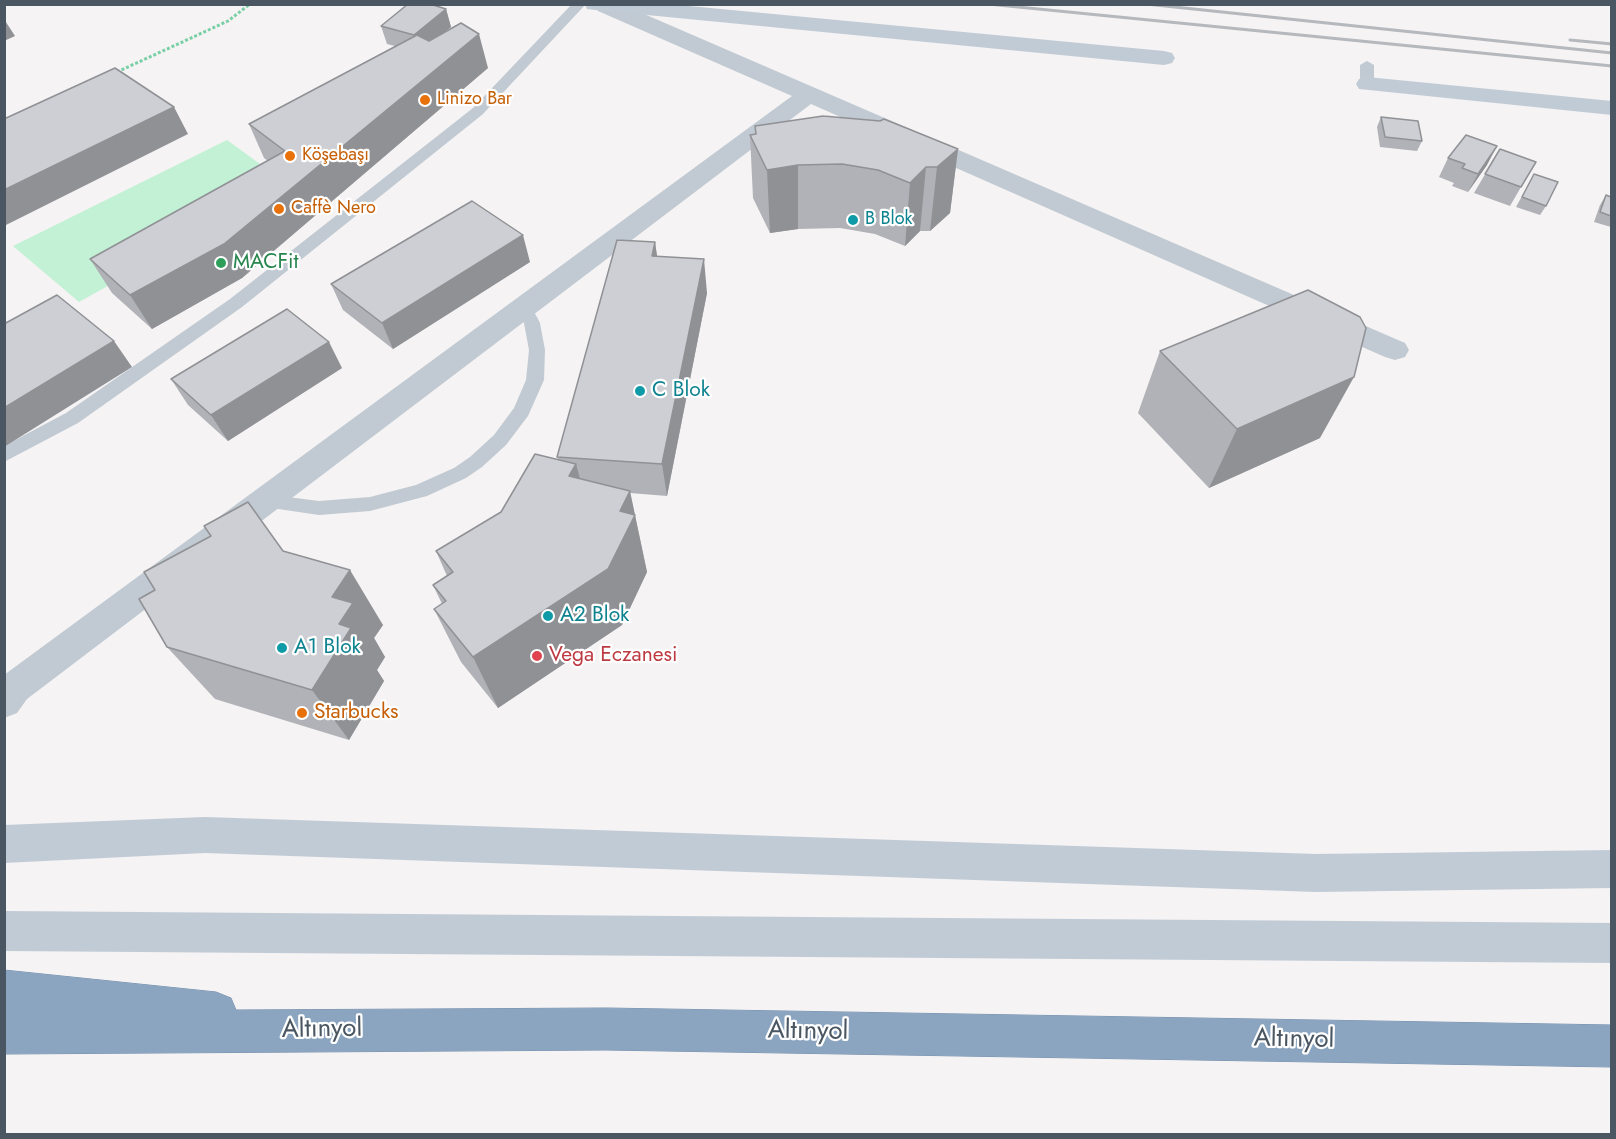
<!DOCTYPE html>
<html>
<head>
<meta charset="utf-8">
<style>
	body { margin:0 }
	#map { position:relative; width:1616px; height:1139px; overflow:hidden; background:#f5f3f3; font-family:Jost,sans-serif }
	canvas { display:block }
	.frame { position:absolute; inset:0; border:6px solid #4a5661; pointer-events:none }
</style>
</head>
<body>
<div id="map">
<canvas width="1616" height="1139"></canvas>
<div class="frame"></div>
</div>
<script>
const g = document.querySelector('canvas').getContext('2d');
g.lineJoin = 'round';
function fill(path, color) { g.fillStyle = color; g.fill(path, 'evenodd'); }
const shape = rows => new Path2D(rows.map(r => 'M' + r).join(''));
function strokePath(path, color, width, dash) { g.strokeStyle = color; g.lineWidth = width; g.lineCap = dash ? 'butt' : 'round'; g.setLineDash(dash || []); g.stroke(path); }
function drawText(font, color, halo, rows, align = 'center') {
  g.font = font + ' Jost,sans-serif'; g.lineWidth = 4.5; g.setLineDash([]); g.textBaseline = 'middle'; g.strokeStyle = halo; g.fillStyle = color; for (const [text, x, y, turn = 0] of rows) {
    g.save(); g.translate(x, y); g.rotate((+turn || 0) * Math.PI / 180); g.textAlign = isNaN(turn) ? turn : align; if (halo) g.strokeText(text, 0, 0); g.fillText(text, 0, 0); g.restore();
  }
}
fill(shape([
	[227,140,289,185,79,302,13,246]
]), '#c3f1d5');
const highway = shape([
	[4,970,216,992,231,998,236,1010,606,1008,1612,1025,1612,1067,606,1050,4,1054,4,970]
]);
strokePath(highway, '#7690ad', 1);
strokePath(shape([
	[117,72,228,21,250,4]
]), '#7ad0a6', 3, [3, 2]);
fill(shape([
	[572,4,586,4,483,114,242,307,78,423,4,462,4,446,66,413,230,299,473,108,572,4],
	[1367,61,1374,65,1374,84,1367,88,1360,84,1360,65,1367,61],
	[524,302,530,304,540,323,545,350,544,380,528,416,506,445,482,467,466,478,427,496,370,511,319,515,258,506,256,501,258,496,265,494,319,501,370,497,416,485,454,468,470,457,494,435,514,408,526,380,529,350,524,323,516,308,518,304,524,302]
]), '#c1cad2');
fill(shape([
	[596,4,621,4,1405,343,1409,350,1405,357,1395,360,1385,357,811,104,27,699,17,713,4,718,4,675,792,96,598,11,596,4]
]), '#c1cad2');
fill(shape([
	[585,4,668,4,1164,51,1172,53,1175,58,1172,63,1164,65,595,10,587,9,585,4],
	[1367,77,1612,101,1612,115,1359,89,1356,84,1359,79,1367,77],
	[205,817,1316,854,1612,850,1612,888,1316,892,205,853,4,863,4,825,205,817],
	[4,911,1612,923,1612,963,4,951,4,911]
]), '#c1cbd6');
fill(highway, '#8ba5c1');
strokePath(shape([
	[988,4,1612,66],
	[1146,4,1612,53],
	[1570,40,1612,44]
]), '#b5b8bd', 3);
fill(shape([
	[446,9,451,27,443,33,488,68,242,278,152,329,112,293,90,259,268,161,264,158,249,124,395,46,387,44,381,26],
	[1381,117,1422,141,1417,151,1380,147,1377,127],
	[880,121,958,149,950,213,930,231,920,231,905,246,875,234,840,228,798,229,770,233,753,198,750,135,755,134,755,126],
	[1500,149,1521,187,1510,206,1474,193],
	[1448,158,1487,165,1468,192,1452,186,1454,183,1439,177],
	[1534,174,1546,206,1540,215,1516,207],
	[1606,195,1611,197,1611,227,1594,222,1600,205],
	[655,242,657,257,707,293,667,496,630,493,647,572,622,625,498,708,461,662,434,609,442,604,433,585,447,576,436,551,501,512,558,459,557,457],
	[530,262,393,349,343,310,331,284],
	[1160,351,1320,438,1209,488,1138,413],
	[342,368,228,441,188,405,171,379],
	[283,551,383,625,374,638,385,657,377,670,384,681,349,740,215,699,167,647]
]), '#b0b2b7');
fill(shape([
	[446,9,451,27,419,53,414,35],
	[4,19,15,36,4,41],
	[479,34,488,68,242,278,152,329,130,295],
	[174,107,188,134,4,226,4,190],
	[1497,146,1487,165,1468,192,1478,174],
	[958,149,950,213,930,231,937,167],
	[798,165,798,229,770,233,767,170],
	[926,167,920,231,905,246,910,183],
	[523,235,530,262,393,349,382,323],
	[655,242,660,276,652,256],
	[704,259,707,293,667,496,662,464],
	[114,341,132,367,4,447,4,408],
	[329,342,342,368,228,441,211,415],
	[1354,377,1320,438,1209,488,1237,429],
	[576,464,592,523,569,476],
	[630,491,647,572,622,625,498,708,473,657,620,511],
	[350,570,383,625,374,638,385,657,377,670,384,681,349,740,312,690,339,624,332,597]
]), '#909195');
const building = shape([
	[408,4,430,4,446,9,414,35,381,26,408,4],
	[461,23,479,34,224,244,130,295,90,259,285,151,249,124,417,35,429,41,461,23],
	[115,68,174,107,4,190,4,119,115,68],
	[823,116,880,121,884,119,958,149,937,167,926,167,910,183,878,170,842,164,798,165,767,170,750,135,756,134,755,126,823,116],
	[1381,117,1418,121,1422,141,1385,137,1381,117],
	[1466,135,1497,146,1478,174,1462,168,1465,164,1448,158,1466,135],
	[1500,149,1536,162,1521,187,1485,174,1500,149],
	[1534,174,1558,182,1546,206,1522,197,1534,174],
	[1606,195,1611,197,1611,216,1600,212,1606,195],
	[472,201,523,235,382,323,331,284,472,201],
	[617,240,655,242,652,256,704,259,662,464,557,457,617,240],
	[1308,290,1360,317,1366,328,1354,377,1237,429,1160,351,1308,290],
	[57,295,114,341,4,408,4,324,57,295],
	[287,309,329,342,211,415,171,379,287,309],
	[535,454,576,464,569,476,630,491,620,511,635,515,608,569,473,657,434,609,446,601,433,585,453,572,436,551,501,512,535,454],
	[248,502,283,551,350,570,332,597,353,603,339,624,351,628,312,690,167,647,139,599,155,590,144,572,211,536,204,526,248,502]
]);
fill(building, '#cdcfd5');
strokePath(building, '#909195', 1.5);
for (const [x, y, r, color] of [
	[425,100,6,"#e8710a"],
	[290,156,6,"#e8710a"],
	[279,209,6,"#e8710a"],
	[853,220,6,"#0f9aa8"],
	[221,263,6,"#2e9e5b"],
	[640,391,6,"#0f9aa8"],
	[548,616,6,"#0f9aa8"],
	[282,648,6,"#0f9aa8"],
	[537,656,6,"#e0444e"],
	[302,713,6,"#e8710a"]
]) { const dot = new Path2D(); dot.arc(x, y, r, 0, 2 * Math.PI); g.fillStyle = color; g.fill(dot); strokePath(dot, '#fff', 2); }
drawText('18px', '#c56008', '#fff', [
	["Linizo Bar",437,100],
	["Köşebaşı",302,156],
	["Caffè Nero",291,209]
], 'left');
drawText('18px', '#0d838f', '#fff', [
	["B Blok",865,220]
], 'left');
drawText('21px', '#27864d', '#fff', [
	["MACFit",233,263]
], 'left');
drawText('21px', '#0d838f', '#fff', [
	["C Blok",652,391],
	["A2 Blok",560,616],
	["A1 Blok",294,648]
], 'left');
drawText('21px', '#be3a42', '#fff', [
	["Vega Eczanesi",549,656]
], 'left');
drawText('21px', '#c56008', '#fff', [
	["Starbucks",314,713]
], 'left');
drawText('26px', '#4a5661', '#fff', [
	["Altınyol",322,1030,-1],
	["Altınyol",808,1032,1],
	["Altınyol",1294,1040,1]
]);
</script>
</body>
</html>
